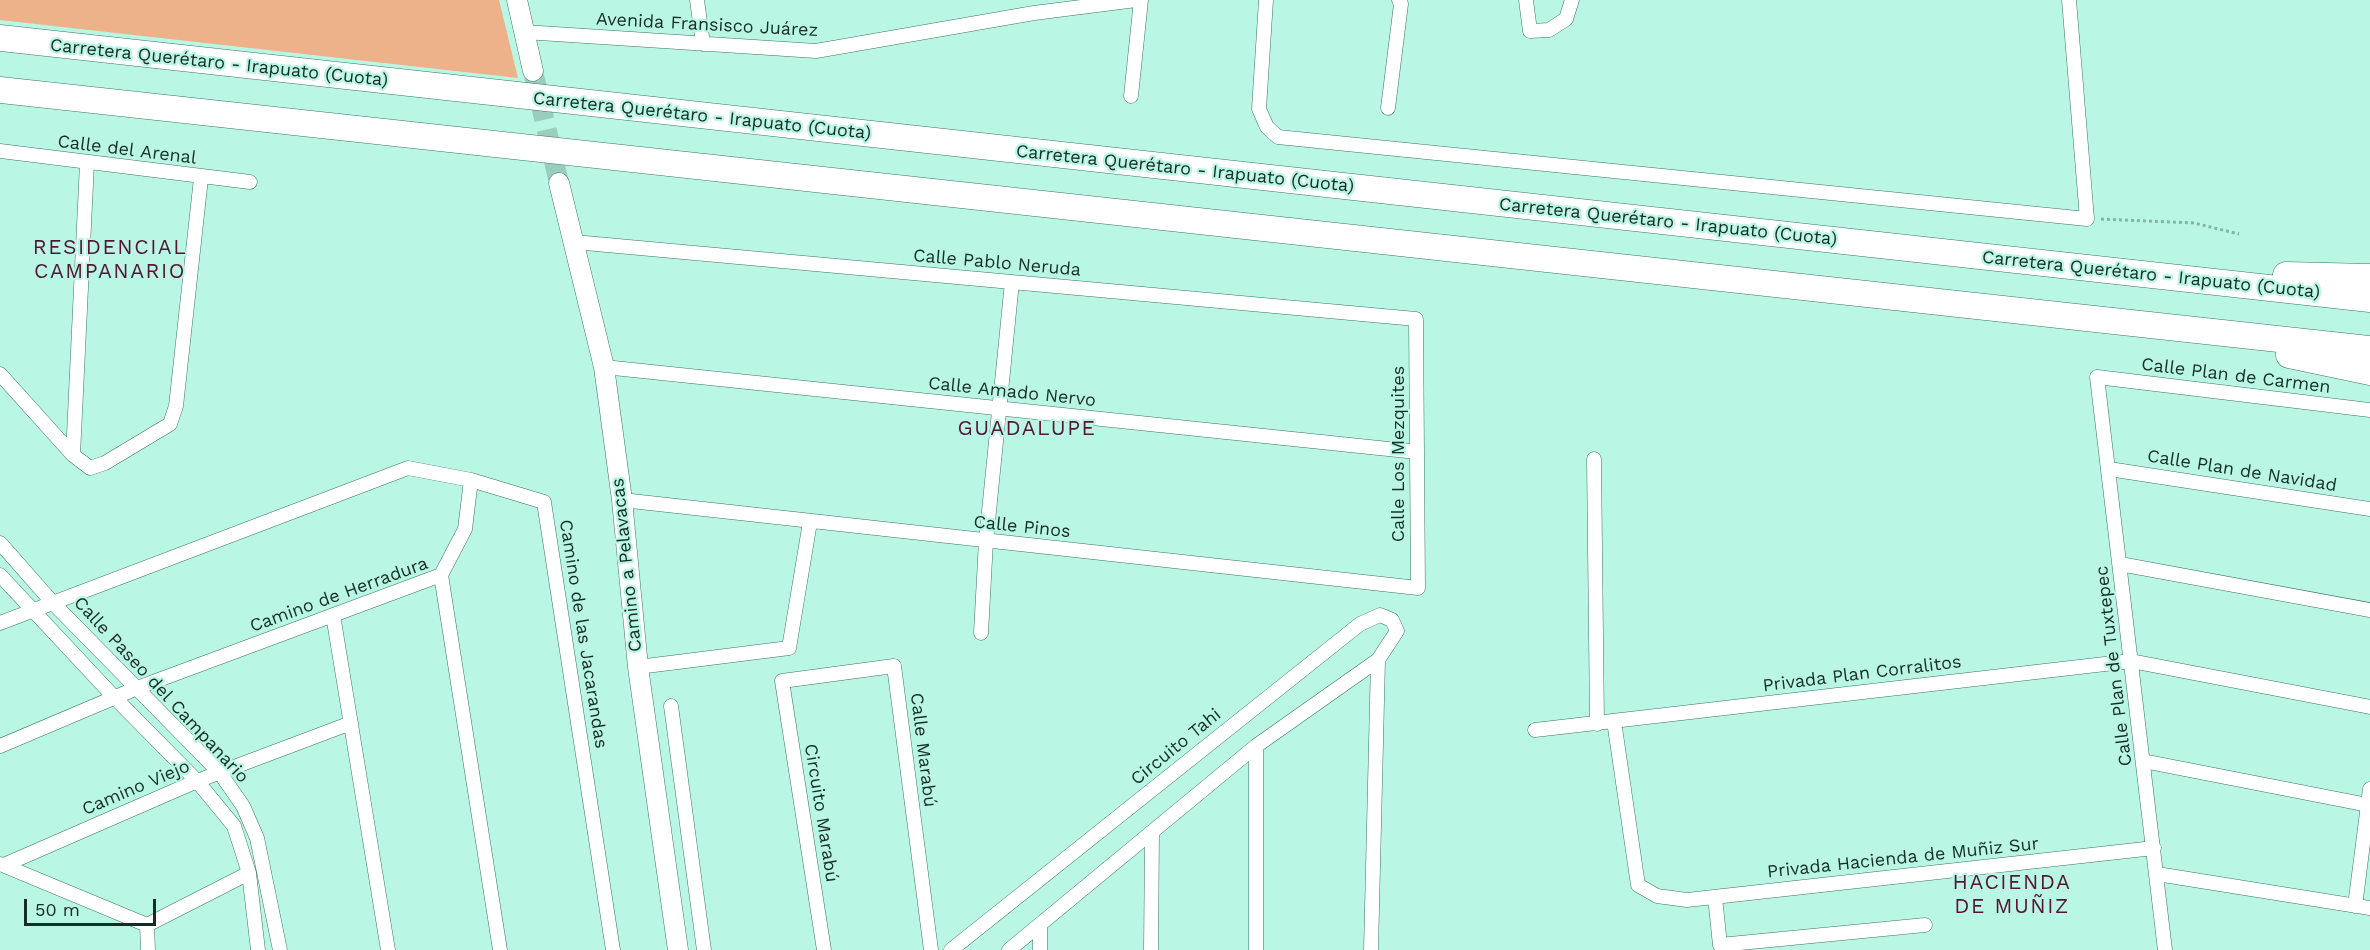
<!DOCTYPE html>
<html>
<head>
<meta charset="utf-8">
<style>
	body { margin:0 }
	#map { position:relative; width:2370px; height:950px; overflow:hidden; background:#baf6e4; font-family:"Work Sans",sans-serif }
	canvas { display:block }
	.scale { position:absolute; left:24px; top:899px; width:132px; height:27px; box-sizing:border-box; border:3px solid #152d27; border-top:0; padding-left:8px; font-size:18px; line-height:21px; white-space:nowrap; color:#152d27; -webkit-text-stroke:4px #baf6e4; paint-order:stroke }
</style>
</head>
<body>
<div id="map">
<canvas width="2370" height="950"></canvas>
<div class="scale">50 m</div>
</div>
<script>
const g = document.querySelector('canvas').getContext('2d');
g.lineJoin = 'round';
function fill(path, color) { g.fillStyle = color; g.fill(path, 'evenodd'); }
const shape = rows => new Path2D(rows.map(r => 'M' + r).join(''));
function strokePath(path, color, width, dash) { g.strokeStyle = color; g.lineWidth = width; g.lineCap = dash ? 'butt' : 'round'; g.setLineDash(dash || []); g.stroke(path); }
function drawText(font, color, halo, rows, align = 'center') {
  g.font = font + ' "Work Sans",sans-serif'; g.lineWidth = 4.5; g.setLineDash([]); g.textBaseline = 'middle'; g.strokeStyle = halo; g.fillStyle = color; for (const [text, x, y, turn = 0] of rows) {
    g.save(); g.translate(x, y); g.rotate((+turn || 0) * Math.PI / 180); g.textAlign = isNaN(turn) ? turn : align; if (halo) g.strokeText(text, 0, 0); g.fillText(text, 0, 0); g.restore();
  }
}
fill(shape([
	[0,0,499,0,518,78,0,20]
]), '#edb28a');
strokePath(shape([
	[533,71,559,183]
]), '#99cebe', 20, [20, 10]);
const street = shape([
	[697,0,703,44],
	[1266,0,1259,109,1267,127,1278,137,2087,219,2069,0],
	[1526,0,1530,31,1549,30,1566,19,1572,0],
	[524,32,816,51,1034,13,1136,0],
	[1131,96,1141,0],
	[1388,108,1401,4,1399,0],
	[0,151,250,182],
	[574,242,1416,319,1418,588,622,500],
	[604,367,1417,452],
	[0,374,73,455,90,468,105,463,170,424,176,406,201,178],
	[73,455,87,163],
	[1594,459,1597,724],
	[2109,469,2370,509],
	[0,543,53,603,220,773,243,806,257,838,280,950],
	[2120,564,2370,610],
	[0,575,114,697,197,781,234,826,249,873,258,950],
	[441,575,500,950],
	[441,575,465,529,471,480],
	[333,615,388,950],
	[0,623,408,468,471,480,544,502,613,950],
	[981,633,986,541,1012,282],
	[638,667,789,648,810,522],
	[671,706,704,950],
	[1614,721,1638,885,1657,896,1687,900,2154,848],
	[1535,730,2131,661,2370,707],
	[0,746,137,688,441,575],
	[2143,761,2368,805],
	[0,864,147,925,249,873],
	[4,865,197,781,351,723],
	[2157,874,2370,908],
	[1715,897,1720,945,1925,925],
	[2355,906,2370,789],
	[147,925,148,950],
	[1040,926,1040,950],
	[824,950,782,681,894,666,931,950],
	[951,950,1360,624,1380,615,1392,620,1397,631,1378,660,1256,746,1009,950],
	[1151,950,1152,834],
	[1256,950,1256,746],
	[1371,950,1378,660],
	[2165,950,2097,377,2370,410]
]);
const secondary = shape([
	[517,0,533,71],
	[559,183,604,367,622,500,638,667,678,950]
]);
const highway = shape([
	[0,38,2370,299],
	[0,90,2370,349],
	[2286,275,2370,277],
	[2289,355,2370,372]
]);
strokePath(street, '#3b7465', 15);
strokePath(secondary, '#3b7465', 21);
strokePath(highway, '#3b7465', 27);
strokePath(shape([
	[2101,219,2194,223,2239,234]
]), '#85b5a7', 3, [3, 3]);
strokePath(street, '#fff', 14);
strokePath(secondary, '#fff', 20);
strokePath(highway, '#fff', 26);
drawText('18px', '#152d27', '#baf6e4', [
	["Avenida Fransisco Juárez",707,25,3],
	["Carretera Querétaro - Irapuato (Cuota)",219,63,6],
	["Carretera Querétaro - Irapuato (Cuota)",702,116,6],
	["Calle del Arenal",127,150,7],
	["Carretera Querétaro - Irapuato (Cuota)",1185,169,6],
	["Carretera Querétaro - Irapuato (Cuota)",1668,222,6],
	["Calle Pablo Neruda",997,263,5],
	["Carretera Querétaro - Irapuato (Cuota)",2151,275,6],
	["Calle Plan de Carmen",2236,376,7],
	["Calle Amado Nervo",1012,392,6],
	["Calle Los Mezquites",1399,454,-90],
	["Calle Plan de Navidad",2242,471,9],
	["Calle Pinos",1022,527,6],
	["Camino a Pelavacas",627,565,-96],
	["Camino de Herradura",339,595,-20],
	["Camino de las Jacarandas",583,634,81],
	["Calle Plan de Tuxtepec",2114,666,-97],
	["Privada Plan Corralitos",1862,674,-7],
	["Calle Paseo del Campanario",161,690,47],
	["Circuito Tahi",1176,747,-39],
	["Calle Marabú",923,750,83],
	["Camino Viejo",136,788,-23],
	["Circuito Marabú",821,813,81],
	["Privada Hacienda de Muñiz Sur",1903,858,-6]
]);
g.letterSpacing = '1.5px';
drawText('21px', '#541434', '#baf6e4', [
	["RESIDENCIAL",110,248],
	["CAMPANARIO",110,272],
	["GUADALUPE",1027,429],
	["HACIENDA",2012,883],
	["DE MUÑIZ",2012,907]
]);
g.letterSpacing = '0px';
</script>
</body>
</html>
